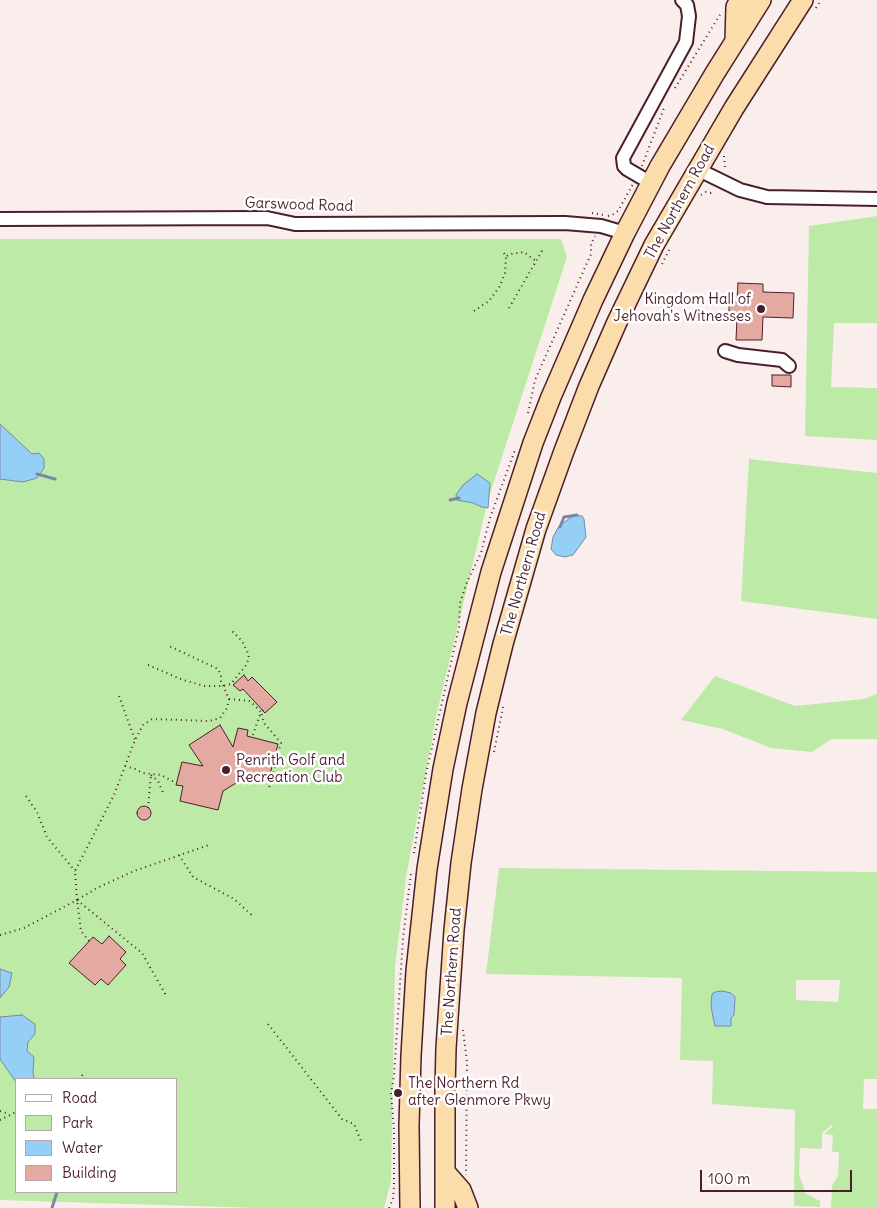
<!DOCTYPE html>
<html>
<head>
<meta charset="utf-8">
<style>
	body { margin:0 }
	#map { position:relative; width:877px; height:1208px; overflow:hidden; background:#faeeec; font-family:Delius,sans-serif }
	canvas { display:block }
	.legend { position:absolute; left:15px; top:1078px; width:162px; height:115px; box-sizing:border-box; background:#fff; border:1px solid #b7a5aa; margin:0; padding:6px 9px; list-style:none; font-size:15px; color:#4a1f2b }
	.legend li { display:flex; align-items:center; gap:10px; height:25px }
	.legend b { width:25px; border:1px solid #b7a5aa }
	.scale { position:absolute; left:700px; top:1170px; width:152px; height:22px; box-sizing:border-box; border:2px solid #4a1f2b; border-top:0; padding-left:6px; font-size:15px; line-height:18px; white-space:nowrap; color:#4a1f2b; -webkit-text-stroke:4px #fff; paint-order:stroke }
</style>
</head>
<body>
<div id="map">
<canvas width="877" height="1208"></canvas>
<ul class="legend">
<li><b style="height:6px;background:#fff"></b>Road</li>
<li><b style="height:14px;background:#beeaa7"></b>Park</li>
<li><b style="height:14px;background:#96cff6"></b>Water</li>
<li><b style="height:14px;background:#e4aaa1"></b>Building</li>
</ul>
<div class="scale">100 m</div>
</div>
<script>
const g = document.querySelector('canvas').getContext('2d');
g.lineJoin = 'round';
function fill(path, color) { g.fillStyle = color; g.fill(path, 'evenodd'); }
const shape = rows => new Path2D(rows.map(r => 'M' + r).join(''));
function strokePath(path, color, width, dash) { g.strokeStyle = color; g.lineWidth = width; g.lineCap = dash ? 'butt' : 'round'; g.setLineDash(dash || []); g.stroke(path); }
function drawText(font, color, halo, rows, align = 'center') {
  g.font = font + ' Delius,sans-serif'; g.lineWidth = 5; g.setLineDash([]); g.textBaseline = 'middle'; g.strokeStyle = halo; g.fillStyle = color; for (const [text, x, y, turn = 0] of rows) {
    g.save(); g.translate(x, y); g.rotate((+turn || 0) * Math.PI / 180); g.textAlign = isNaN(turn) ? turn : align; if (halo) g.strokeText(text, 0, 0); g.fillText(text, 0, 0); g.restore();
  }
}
fill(shape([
	[877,216,877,323,834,323,831,387,877,388,877,440,805,436,809,226],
	[0,239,561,239,567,257,488,500,437,713,406,877,395,967,391,1181,384,1208,257,1208,0,1200],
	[16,1079,176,1079,176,1192,16,1192],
	[749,459,877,473,877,619,741,601],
	[715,676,795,706,864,699,877,694,877,739,832,739,812,752,771,748,723,729,681,720],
	[499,868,877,872,877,1079,864,1079,863,1109,877,1109,877,1208,831,1208,832,1186,838,1176,839,1152,832,1152,833,1135,824,1134,833,1126,832,1125,822,1133,822,1149,800,1148,799,1175,803,1185,805,1193,820,1201,820,1207,794,1206,795,1110,712,1104,713,1061,680,1060,682,978,486,974],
	[796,980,840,980,838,1002,796,1000]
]), '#beeaa7');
const water = shape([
	[0,424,32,454,39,453,44,459,44,468,37,478,23,482,0,479,0,424],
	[477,474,490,483,488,508,482,507,473,503,457,500,456,495,463,485,477,474],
	[574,515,582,516,584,519,586,537,573,555,565,557,556,555,551,549,553,537,559,526,574,515],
	[0,969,12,973,9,987,0,998,0,969],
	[722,991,731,993,735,997,734,1015,731,1018,731,1026,715,1026,713,1017,711,1006,712,994,715,992,722,991],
	[22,1015,35,1024,35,1034,28,1042,27,1051,34,1057,33,1071,34,1079,16,1079,16,1082,0,1059,0,1017,22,1015]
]);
fill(water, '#96cff6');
strokePath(water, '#7889a5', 1);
strokePath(shape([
	[37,474,55,479],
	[450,500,459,498],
	[560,527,564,517,577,515],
	[52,1208,57,1192]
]), '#7889a5', 3);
const building = shape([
	[738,283,763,284,763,292,794,293,793,318,763,317,762,340,736,340,737,317,729,317,729,302,737,302,738,283],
	[772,375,791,375,791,387,772,386,772,375],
	[244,675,248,681,252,677,277,702,265,713,243,689,240,691,233,685,244,675],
	[220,725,233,747,238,728,248,730,247,736,278,744,268,782,246,777,223,791,218,810,180,801,183,786,176,785,182,762,203,766,189,745,220,725],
	'137 813a7 7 0 1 1 14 0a7 7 0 1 1-14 0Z',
	[109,936,126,952,120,959,126,965,108,985,101,979,95,985,69,963,93,937,102,944,109,936]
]);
fill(building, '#e4aaa1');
strokePath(building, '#4a1f2b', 1);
const minor = shape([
	[697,169,740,190,767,197,877,199],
	[651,183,627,169,624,166,623,158,686,42,689,16,687,5,682,0],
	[0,219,267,218,295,224,565,223,601,226,625,233],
	[725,351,738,355,782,360,789,366]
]);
const highway = shape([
	[735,40,736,7,740,0],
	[446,1173,461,1190,468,1208],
	[410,1208,409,1125,411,1056,416,971,427,869,443,769,457,703,491,572,533,443,551,397,593,300,625,233,660,166,715,73,761,0],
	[445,1208,445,1089,446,1048,454,930,461,863,472,789,486,713,503,644,536,529,564,451,589,386,617,322,654,245,734,108,803,0]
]);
strokePath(minor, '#4a1f2b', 16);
strokePath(highway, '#4a1f2b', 22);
strokePath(shape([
	[816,8,821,0],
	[675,88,721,13],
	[724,156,725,168,724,170],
	[642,166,664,108],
	[701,195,706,192,711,193,713,190],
	[592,213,604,215],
	[608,216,612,215,618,211,633,184],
	[507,256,510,254,524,252,536,261],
	[662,264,670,248],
	[509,308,543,249],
	[474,311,489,301,500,286,505,273,506,257,503,251],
	[528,413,535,380,591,254,591,244,595,236],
	[148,665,183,680,205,686,223,686,231,684,247,664,249,655,242,641,230,629],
	[119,696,135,740],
	[229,699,250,701,261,712,252,737],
	[263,710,261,712,264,723,281,743,269,788],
	[494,752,504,703],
	[125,766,135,769,143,773,161,775,176,783],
	[151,775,158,781,164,795],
	[26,796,37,812,47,837,75,871],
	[148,808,151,775],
	[414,853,426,774,459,627,460,603,467,582,481,553,490,518,515,450],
	[179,855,193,877,234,899,254,917],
	[77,900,142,953,167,997],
	[0,935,24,928,77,900,75,871,114,795,135,740,143,725,152,719,209,721,220,718,227,708,229,699,221,681,221,675,218,669,169,646],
	[89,941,81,931,77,900,97,888,134,871,209,845],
	[268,1024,342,1119,354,1124,361,1141],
	[463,1030,467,1062,466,1175],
	[78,1079,85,1073],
	[0,1111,9,1114],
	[0,1120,16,1112],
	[389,1208,393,1199,394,1186,394,1130,391,1093,394,1076,403,938,411,873]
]), '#4a1f2b', 2, [1, 4]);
strokePath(minor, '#fff', 12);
strokePath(highway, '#faddab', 19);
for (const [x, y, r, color] of [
	[761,309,5,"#4a1f2b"],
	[226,770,5,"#4a1f2b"],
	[398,1093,5,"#4a1f2b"]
]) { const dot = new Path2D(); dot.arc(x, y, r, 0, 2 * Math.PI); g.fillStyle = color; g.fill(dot); strokePath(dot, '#fff', 2); }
drawText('15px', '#4a1f2b', '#fff', [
	["The Northern Road",680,202,-61],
	["Garswood Road",299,205,2],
	["The Northern Road",524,574,-74],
	["The Northern Road",452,972,-86]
]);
drawText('15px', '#4a1f2b', '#fff', [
	["Kingdom Hall of",751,300,"right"],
	["Jehovah's Witnesses",751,317,"right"],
	["Penrith Golf and",236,761],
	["Recreation Club",236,778],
	["The Northern Rd",408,1084],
	["after Glenmore Pkwy",408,1101]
], 'left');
</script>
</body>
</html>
